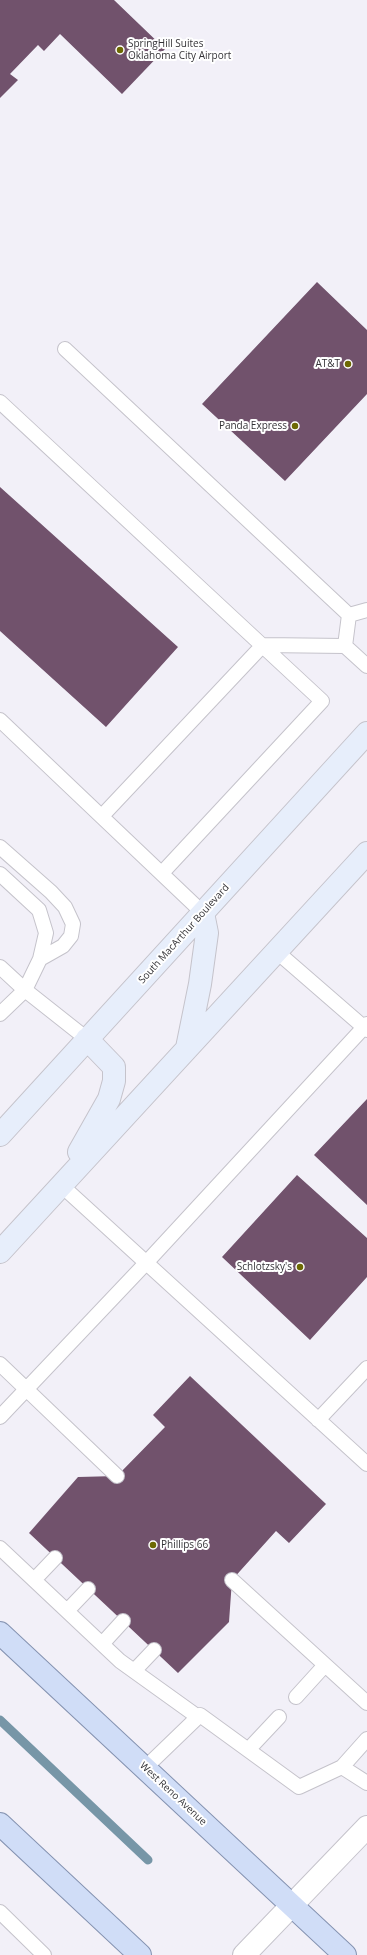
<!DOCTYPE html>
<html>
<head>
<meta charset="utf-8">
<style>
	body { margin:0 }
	canvas { display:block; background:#f2f0f8 }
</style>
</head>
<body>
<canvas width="367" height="1955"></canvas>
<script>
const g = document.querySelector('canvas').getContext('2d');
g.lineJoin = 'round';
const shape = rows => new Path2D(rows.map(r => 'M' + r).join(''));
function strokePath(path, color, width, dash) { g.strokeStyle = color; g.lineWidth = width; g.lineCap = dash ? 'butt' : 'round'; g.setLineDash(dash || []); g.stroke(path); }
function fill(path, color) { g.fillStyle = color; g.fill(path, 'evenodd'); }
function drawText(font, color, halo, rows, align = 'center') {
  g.font = font + ' "Open Sans",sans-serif'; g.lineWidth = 4; g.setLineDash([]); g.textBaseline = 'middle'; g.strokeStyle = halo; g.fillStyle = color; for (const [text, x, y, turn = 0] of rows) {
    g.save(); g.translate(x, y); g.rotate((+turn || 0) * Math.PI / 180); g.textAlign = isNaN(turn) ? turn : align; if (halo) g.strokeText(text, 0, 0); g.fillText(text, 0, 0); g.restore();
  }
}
strokePath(shape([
	[0,1720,148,1860]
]), '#7796a7', 9);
fill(shape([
	[0,0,114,0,165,49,122,94,60,34,44,51,38,45,10,74,18,80,0,98],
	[317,282,367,330,367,394,285,481,202,404],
	[0,487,178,647,106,727,0,631],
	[367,1099,367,1205,314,1155],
	[297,1175,367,1238,367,1277,310,1340,222,1257],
	[190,1376,326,1504,289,1543,276,1531,232,1580,229,1622,178,1673,29,1533,78,1477,117,1476,165,1427,153,1415]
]), '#71526c');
const service = shape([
	[65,349,349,615],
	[0,402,322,701,162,873],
	[349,615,367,610],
	[345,646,349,615],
	[0,720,203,913],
	[102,816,263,645,345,646,367,666],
	[0,847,51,892,65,907,73,924,71,936,63,946,40,959],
	[0,874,39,910,46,933,40,959,25,990,0,1014],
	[276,951,367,1030],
	[0,967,25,990,87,1039],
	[61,1185,367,1464],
	[0,1364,117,1476],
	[0,1417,146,1263,367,1024],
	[318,1420,367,1368],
	[0,1548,120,1661,198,1717],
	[34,1580,55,1558],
	[232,1580,367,1703],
	[67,1611,88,1589],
	[102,1644,123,1621],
	[134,1671,154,1650],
	[296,1697,325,1665],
	[248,1750,279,1717],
	[342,1767,367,1739],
	[145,1768,200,1715,299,1787,342,1767,367,1783],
	[0,1912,44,1955]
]);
const minor = shape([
	[244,1955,367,1827]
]);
const secondary = shape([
	[187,1048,200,984,207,933,203,913],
	[0,1135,367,733],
	[79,1152,109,1099,114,1081,114,1067,87,1039],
	[0,1252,367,853]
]);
const primary = shape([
	[0,1633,345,1955],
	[0,1824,140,1955]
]);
strokePath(service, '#c5c3cb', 16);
strokePath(minor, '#c5c3cb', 24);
strokePath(secondary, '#c5c3cb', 24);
strokePath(primary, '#8593b1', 24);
strokePath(service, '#fff', 14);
strokePath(minor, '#fff', 22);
strokePath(secondary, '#e7eefb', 22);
strokePath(primary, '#d0ddf7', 22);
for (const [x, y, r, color] of [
	[120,50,4,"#6d6903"],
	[348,364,4,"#6d6903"],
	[295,426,4,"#6d6903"],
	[300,1267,4,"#6d6903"],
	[153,1545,4,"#6d6903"]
]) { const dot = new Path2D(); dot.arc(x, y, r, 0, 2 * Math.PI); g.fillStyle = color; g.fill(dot); strokePath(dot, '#fff', 1.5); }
drawText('10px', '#343337', '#fff', [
	["SpringHill Suites",128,44,"left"],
	["Oklahoma City Airport",128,56,"left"],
	["AT&T",340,364],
	["Panda Express",287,426],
	["Schlotzsky's",292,1267],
	["Phillips 66",161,1545,"left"]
], 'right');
drawText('10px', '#343337', '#fff', [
	["South MacArthur Boulevard",184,934,-48],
	["West Reno Avenue",173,1794,43]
]);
</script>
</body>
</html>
